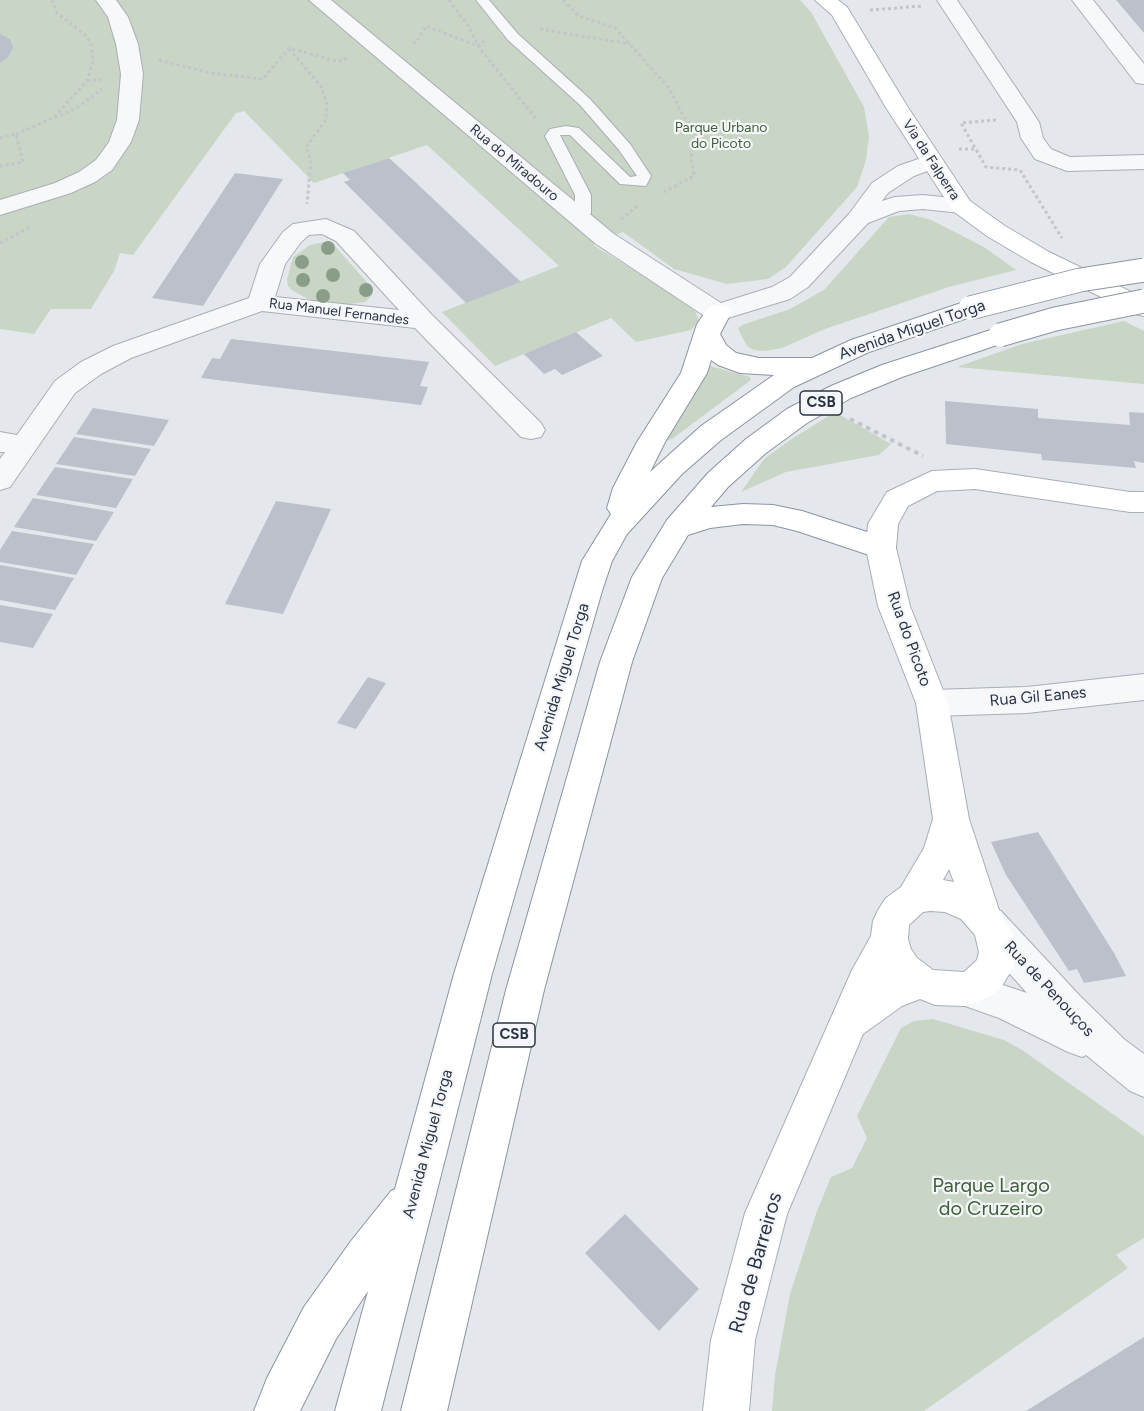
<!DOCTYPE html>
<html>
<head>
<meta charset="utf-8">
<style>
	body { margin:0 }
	canvas { display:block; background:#e4e7ec }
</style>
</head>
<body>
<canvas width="1144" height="1411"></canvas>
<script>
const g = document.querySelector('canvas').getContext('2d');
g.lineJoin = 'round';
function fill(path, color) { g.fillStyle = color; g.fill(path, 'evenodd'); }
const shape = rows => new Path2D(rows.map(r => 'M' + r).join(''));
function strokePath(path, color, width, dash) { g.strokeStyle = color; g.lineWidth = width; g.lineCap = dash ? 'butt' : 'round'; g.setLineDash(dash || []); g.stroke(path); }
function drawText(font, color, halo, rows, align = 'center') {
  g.font = font + ' Figtree,sans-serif'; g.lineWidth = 4.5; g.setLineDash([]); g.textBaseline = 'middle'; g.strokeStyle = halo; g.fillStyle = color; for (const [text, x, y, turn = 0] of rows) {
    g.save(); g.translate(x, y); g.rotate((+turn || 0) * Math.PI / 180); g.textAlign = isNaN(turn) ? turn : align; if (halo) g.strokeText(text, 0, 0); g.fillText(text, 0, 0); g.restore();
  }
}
fill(shape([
	[0,0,800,0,811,12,864,107,869,136,866,160,857,187,786,267,768,279,727,284,674,269,623,232,593,245,680,299,695,311,699,321,691,330,636,342,611,318,495,366,442,312,559,266,427,145,314,183,244,111,236,113,133,255,120,253,114,271,91,309,51,309,34,334,0,329],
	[909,214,931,220,984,247,1016,270,949,287,825,329,782,348,765,351,754,350,747,346,738,329,742,325,790,309,824,290,889,217],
	[324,242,334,245,372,288,372,295,365,302,341,305,310,300,293,291,288,286,287,280,293,257,310,245],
	[1124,321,1144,331,1144,384,957,367,1022,344],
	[710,366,750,377,751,380,672,439,665,441],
	[835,412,891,444,879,455,786,472,741,492,764,459,793,438],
	[933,1019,1004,1040,1022,1050,1144,1136,1144,1238,1116,1255,1128,1268,924,1411,772,1411,775,1375,790,1294,817,1211,831,1177,852,1168,867,1138,857,1116,901,1028,914,1021]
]), '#c9d6c5');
fill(shape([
	[1116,0,1144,0,1144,33],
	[0,34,10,39,13,48,8,57,0,63],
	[389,158,410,177,521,282,466,303,344,182,350,180,343,173],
	[235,173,283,179,203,306,152,298],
	[576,332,603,356,562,375,555,369,544,374,524,354],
	[231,339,429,362,420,386,428,387,421,405,201,378,212,358,220,359],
	[945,401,1038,409,1038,418,1130,425,1129,412,1144,413,1144,463,1134,461,1136,468,1042,460,1041,454,946,444],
	[93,408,169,420,154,446,76,434],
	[74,437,151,449,135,476,56,464],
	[55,467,133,479,116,508,36,495],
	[33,498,114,512,96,541,14,527],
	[276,501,331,509,283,614,225,604],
	[12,531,94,544,76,575,0,562,0,550],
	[0,565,74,578,55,610,0,600],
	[0,605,53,614,33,648,0,642],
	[368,677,386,683,356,729,337,723],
	[1038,832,1114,953,1126,976,1084,983,1077,969,1069,971,1006,875,991,842],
	[625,1214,699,1289,659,1331,585,1253],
	[1144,1337,1144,1411,1026,1411]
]), '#bbc0ca');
const lane = shape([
	[476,0,489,0,518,34,590,99,630,144,651,176,646,186,620,184,570,135,560,135,591,195,591,213,584,221,574,221,571,218,575,213,575,195,545,136,550,129,566,126,579,128,630,177,637,176,619,150,580,105,508,40,476,0]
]);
const street = shape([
	[96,0,116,0,128,17,138,44,143,74,139,120,131,142,112,170,95,182,71,193,0,215,0,200,55,183,79,172,96,160,109,142,117,120,121,74,116,44,108,17,96,0],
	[309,0,331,0,614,234,721,303,772,287,790,277,849,214,872,183,898,166,930,155,938,157,942,162,938,167,914,176,888,193,882,201,895,197,923,195,961,199,969,201,973,206,969,211,961,213,923,209,899,211,868,223,808,287,790,299,718,321,709,319,596,244,309,0],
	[937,0,957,0,1039,122,1043,138,1051,149,1070,157,1144,155,1144,169,1067,171,1035,159,1021,138,1017,122,937,0],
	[1072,0,1093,0,1144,64,1144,84,1136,83,1072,0],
	[326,219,354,231,432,315,541,423,545,430,541,437,531,439,521,437,415,328,262,311,131,358,101,374,75,393,10,487,0,490,0,459,5,452,0,452,0,432,17,435,55,381,81,362,113,346,249,298,260,264,283,232,293,224,326,219],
	[322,234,336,241,399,310,275,297,285,264,301,242,309,235,322,234],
	[1144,674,1144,700,1027,713,932,716,920,712,916,703,920,694,932,690,1027,687,1144,674],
	[988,907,1001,911,1080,996,1125,1040,1144,1054,1144,1097,1130,1091,1086,1055,1082,1057,1068,1052,999,1018,951,1001,945,989,951,977,964,972,1027,993,975,935,970,923,975,911,988,907]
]);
const secondary = shape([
	[815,0,838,0,847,7,907,106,970,201,1005,226,1049,252,1144,298,1144,316,1135,314,1031,262,987,236,953,211,885,106,832,15,815,0],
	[975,469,1130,492,1144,492,1144,512,1130,512,975,489,937,491,908,506,898,524,896,548,910,606,948,703,969,819,999,910,1015,938,1017,952,1013,968,1000,989,989,997,964,1006,935,1005,920,999,902,1006,863,1034,787,1214,755,1340,749,1411,703,1411,711,1340,745,1213,852,970,871,936,873,921,878,910,886,898,901,887,924,848,933,819,916,703,878,606,866,548,868,524,887,492,932,471,975,469],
	[949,869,954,882,943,880,949,869],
	[930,911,945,912,961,919,975,935,979,952,977,960,964,972,933,970,917,958,911,949,908,939,909,925,923,912,930,911]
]);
const highway = shape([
	[970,300,979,302,983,308,979,314,869,352,794,387,721,440,682,474,627,534,612,561,602,591,492,974,381,1411,335,1411,368,1291,336,1339,300,1411,254,1411,267,1378,304,1307,351,1241,391,1191,395,1189,454,974,582,561,611,514,607,508,613,488,637,442,681,373,697,324,709,307,718,305,727,307,731,313,720,334,726,345,736,353,759,358,812,358,851,340,970,300],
	[711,360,718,365,740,373,774,375,701,426,650,472,665,442,707,373,711,360],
	[1000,327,1009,329,1013,335,1009,341,902,377,851,398,807,423,766,453,728,487,711,507,743,504,773,505,802,511,892,540,896,548,892,556,881,559,797,531,773,525,743,524,710,528,688,535,662,578,632,662,544,990,447,1411,401,1411,506,990,600,662,632,577,667,520,708,473,746,439,787,409,831,386,882,365,1000,327]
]);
strokePath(lane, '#a9aeb7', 2);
strokePath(street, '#a9aeb7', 2);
strokePath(secondary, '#a9aeb7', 2);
strokePath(highway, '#8b94a3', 2);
strokePath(shape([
	[52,0,57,13,83,33,91,43,93,61,87,81,53,118],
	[449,0,470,28,478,46,537,120],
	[563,0,579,16,615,28,669,88,684,117,695,132,697,139,692,147,691,157,694,176,664,192],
	[870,10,923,6],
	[540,29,630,44],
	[413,42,416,43,426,26,478,46,485,40],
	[289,49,321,86,327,104,326,120,306,147,311,162,307,204],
	[159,60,210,73,263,79,289,48,337,61,345,60,345,55],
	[87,81,104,79],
	[996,120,961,123,986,167,1020,170,1062,238],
	[16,134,77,108,102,89],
	[0,138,16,134,23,162,0,166],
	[959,149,975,149],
	[621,219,639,205],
	[0,243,32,226]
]), '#c2c5cb', 3, [3, 3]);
strokePath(shape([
	[850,419,923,456]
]), '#c2c5cb', 4, [4.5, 4.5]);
fill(lane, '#f7f8fa');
fill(street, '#f7f8fa');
fill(secondary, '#fff');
fill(highway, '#fff');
const highwayBridge = shape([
	[970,308,1080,280,1144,270],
	[1000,335,1055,319,1144,301]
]);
strokePath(highwayBridge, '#8b94a3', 25, []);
strokePath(highwayBridge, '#fff', 23);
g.fillStyle = '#899d89';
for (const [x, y] of [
	[328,248],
	[302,262],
	[333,275],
	[303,280],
	[366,290],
	[323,296]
]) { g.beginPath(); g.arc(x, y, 7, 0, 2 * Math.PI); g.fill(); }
drawText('14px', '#3f6138', '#f4f6f9', [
	["Parque Urbano",721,128],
	["do Picoto",721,144]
]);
drawText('14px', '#2b3445', '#f4f6f9', [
	["Via da Falperra",931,160,57],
	["Rua do Miradouro",514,163,40],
	["Rua Manuel Fernandes",339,312,7]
]);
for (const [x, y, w] of [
	[821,403,42],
	[514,1035,42]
]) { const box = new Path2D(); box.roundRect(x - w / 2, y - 12, w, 24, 4.5); g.fillStyle = '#f4f6f9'; g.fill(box); strokePath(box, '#2b3445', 1.5); }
drawText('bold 15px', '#2b3445', null, [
	["CSB",821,403],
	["CSB",514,1035]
]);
drawText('16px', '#2b3445', '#f4f6f9', [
	["Avenida Miguel Torga",912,330,-19],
	["Rua do Picoto",909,639,70],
	["Avenida Miguel Torga",562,677,-73],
	["Rua Gil Eanes",1038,697,-5],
	["Rua de Penouços",1049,989,47],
	["Avenida Miguel Torga",428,1144,-75]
]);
drawText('20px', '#3f6138', '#f4f6f9', [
	["Parque Largo",991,1186],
	["do Cruzeiro",991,1209]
]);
drawText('20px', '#2b3445', '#f4f6f9', [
	["Rua de Barreiros",756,1263,-74]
]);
</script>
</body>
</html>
